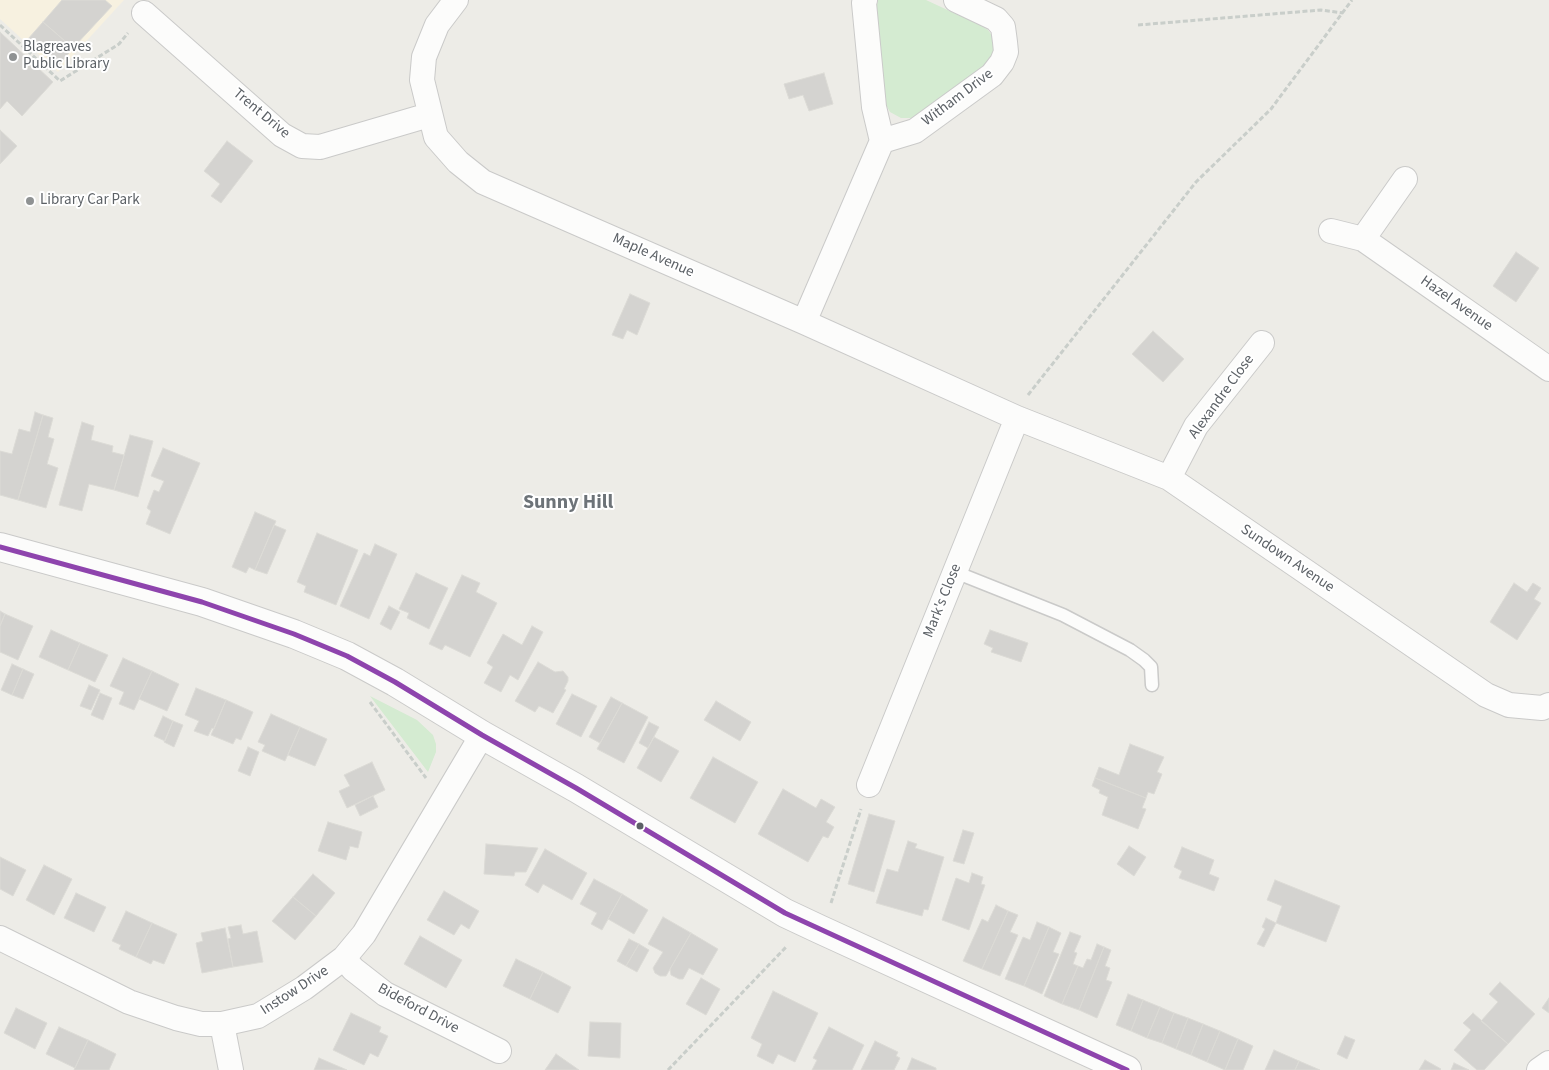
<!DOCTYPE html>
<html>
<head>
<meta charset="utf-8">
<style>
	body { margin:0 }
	canvas { display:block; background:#edece7 }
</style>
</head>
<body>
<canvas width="1549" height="1070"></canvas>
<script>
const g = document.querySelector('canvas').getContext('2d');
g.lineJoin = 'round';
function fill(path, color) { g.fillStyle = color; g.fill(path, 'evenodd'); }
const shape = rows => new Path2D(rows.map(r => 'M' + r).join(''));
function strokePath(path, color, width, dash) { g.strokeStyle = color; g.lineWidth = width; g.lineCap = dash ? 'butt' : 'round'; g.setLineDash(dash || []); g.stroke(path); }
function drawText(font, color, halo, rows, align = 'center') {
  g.font = font + ' "Source Sans 3",sans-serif'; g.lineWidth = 4; g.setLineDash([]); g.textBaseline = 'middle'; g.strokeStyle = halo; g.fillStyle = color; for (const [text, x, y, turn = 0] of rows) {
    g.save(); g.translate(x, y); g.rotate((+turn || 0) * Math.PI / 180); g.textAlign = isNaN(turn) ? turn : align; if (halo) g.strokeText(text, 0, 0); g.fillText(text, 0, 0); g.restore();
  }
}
fill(shape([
	[0,0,124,0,58,72,0,19]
]), '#f7f1e0');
fill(shape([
	[878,0,926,0,980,25,988,30,993,37,995,46,994,55,990,62,921,115,911,118,901,118,890,112,885,103,876,9],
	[370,696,417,720,433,735,436,744,436,752,428,772]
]), '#d4ebd1');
const building = shape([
	[62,0,105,0,112,6,73,48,43,22,62,0],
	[43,22,73,48,58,66,28,39,43,22],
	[0,32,53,82,22,116,7,101,0,109,0,32],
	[824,73,833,104,809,111,803,95,789,99,784,84,824,73],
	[0,130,17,146,0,164,0,130],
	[227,141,253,161,221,203,211,196,220,184,204,171,227,141],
	[1516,252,1539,268,1516,302,1493,286,1516,252],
	[630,294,650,303,637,335,627,330,623,339,612,335,630,294],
	[1153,331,1184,359,1163,382,1132,354,1153,331],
	[35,412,43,415,18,500,0,495,0,451,12,454,19,429,30,432,35,412],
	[43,415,53,418,48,437,54,439,47,464,58,468,46,508,18,500,43,415],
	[82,422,94,426,91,440,113,446,112,452,124,455,114,490,89,484,82,511,59,505,82,422],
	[130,435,153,441,138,497,114,490,130,435],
	[163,448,200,463,170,534,146,524,151,511,147,508,154,490,159,492,164,481,151,476,163,448],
	[255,512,276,521,255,570,249,567,246,573,232,567,255,512],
	[274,525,286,530,267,574,255,570,274,525],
	[317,533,358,550,336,605,304,592,306,586,297,582,317,533],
	[375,544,397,554,369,619,340,606,364,553,370,556,375,544],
	[416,573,448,588,429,629,407,618,409,613,399,609,416,573],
	[462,575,480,583,476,592,497,603,470,657,445,645,442,650,429,644,462,575],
	[1514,583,1527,592,1533,583,1541,588,1534,599,1541,603,1517,640,1490,622,1514,583],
	[389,606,400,612,391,630,380,624,389,606],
	[0,611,5,614,0,626,0,611],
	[5,614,33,626,18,660,0,652,0,626,5,614],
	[532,626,543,632,518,680,510,675,501,692,484,683,493,667,487,663,503,634,522,645,532,626],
	[51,630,80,643,68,670,39,657,51,630],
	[990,630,1028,643,1021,662,991,652,993,648,984,644,990,630],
	[80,643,108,655,95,682,68,670,80,643],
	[123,658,152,671,134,710,119,704,124,692,110,686,123,658],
	[538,662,555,672,563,671,568,677,568,681,564,689,566,690,553,713,539,706,535,712,515,701,538,662],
	[12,664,23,669,12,695,1,690,12,664],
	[23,669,34,674,23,699,12,695,23,669],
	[152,671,179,684,167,711,139,699,152,671],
	[89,685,100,690,91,710,80,706,89,685],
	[196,688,226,700,214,729,212,728,208,736,194,731,199,721,185,715,196,688],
	[100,693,112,698,103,720,91,715,100,693],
	[572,694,597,706,581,737,556,724,572,694],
	[611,697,622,703,600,743,589,737,611,697],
	[226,700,253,712,241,740,236,738,233,744,211,735,226,700],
	[716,701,751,722,740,741,704,720,716,701],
	[622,703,648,717,624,763,597,749,622,703],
	[271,714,300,727,285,761,262,751,265,745,258,742,271,714],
	[163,716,173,721,165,741,154,736,163,716],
	[173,721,183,725,174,747,164,742,173,721],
	[649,722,659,727,648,748,639,743,649,722],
	[300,727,327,739,315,766,288,755,300,727],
	[654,737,679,751,661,782,637,768,654,737],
	[1130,744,1164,757,1157,772,1162,774,1154,794,1148,792,1146,798,1095,778,1099,767,1119,775,1130,744],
	[248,747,259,752,250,776,238,771,248,747],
	[713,757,758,782,735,823,690,798,713,757],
	[372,762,385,790,347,808,339,791,350,786,344,775,372,762],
	[1095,778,1146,798,1142,808,1146,809,1138,829,1102,815,1108,797,1099,793,1100,790,1092,786,1095,778],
	[783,789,816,808,821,799,835,807,826,822,834,827,828,838,823,836,808,862,758,834,783,789],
	[373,796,378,807,360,816,355,805,373,796],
	[869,814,895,821,874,892,848,884,869,814],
	[328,822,362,832,358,848,350,846,346,860,318,851,328,822],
	[963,830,974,833,964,864,953,861,963,830],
	[908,841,917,844,915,848,944,857,928,910,924,909,922,916,876,903,887,869,898,872,908,841],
	[486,844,538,848,526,872,515,872,514,876,484,874,486,844],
	[1129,846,1146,857,1134,876,1117,864,1129,846],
	[1182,847,1214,860,1209,874,1219,878,1214,891,1179,878,1182,871,1174,867,1182,847],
	[545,849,587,873,572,900,543,884,538,893,525,885,545,849],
	[0,857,26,870,13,896,0,889,0,857],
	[44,865,72,879,54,915,26,900,44,865],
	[972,873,983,877,981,884,985,885,969,930,942,920,956,878,969,883,972,873],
	[313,874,335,893,316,916,293,897,313,874],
	[594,879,622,894,602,930,591,924,597,913,580,904,594,879],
	[1275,880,1340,906,1326,942,1276,923,1282,906,1267,900,1275,880],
	[444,891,479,911,469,929,461,924,454,935,427,920,444,891],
	[76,893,106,907,94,932,64,918,76,893],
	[622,894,648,910,634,934,608,919,622,894],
	[293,897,316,916,295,940,272,921,293,897],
	[996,905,1008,911,982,969,963,961,982,919,988,922,996,905],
	[126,911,152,923,136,957,119,949,121,945,112,941,126,911],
	[1008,911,1018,915,1010,932,1018,935,1000,976,982,969,1008,911],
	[663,917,691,933,666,976,660,976,655,973,653,968,663,952,648,944,663,917],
	[1266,918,1276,923,1264,947,1257,944,1265,929,1262,927,1266,918],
	[1037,922,1049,927,1024,986,1005,979,1023,937,1030,940,1037,922],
	[152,923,177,934,164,964,153,960,151,964,136,957,152,923],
	[241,925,243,934,257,931,263,962,233,967,228,939,231,938,228,927,241,925],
	[1049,927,1061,933,1053,952,1059,954,1042,994,1024,986,1049,927],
	[225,928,233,967,202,973,196,943,203,941,201,933,225,928],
	[1070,932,1081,936,1074,952,1077,953,1073,964,1078,966,1062,1004,1044,996,1070,932],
	[691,933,718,949,703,975,689,968,683,979,679,979,671,975,670,969,691,933],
	[420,936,462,960,446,988,404,964,420,936],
	[629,939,639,944,626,966,617,961,629,939],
	[639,944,649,950,637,972,626,966,639,944],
	[1097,944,1104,947,1079,1010,1062,1004,1078,966,1083,968,1087,959,1091,960,1097,944],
	[1104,947,1111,950,1105,966,1110,968,1106,980,1112,982,1097,1018,1079,1010,1104,947],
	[516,959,543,972,530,999,503,986,516,959],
	[543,972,571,987,558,1013,530,999,543,972],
	[701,978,720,989,706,1015,686,1004,701,978],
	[1500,982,1535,1014,1508,1044,1481,1021,1498,1002,1489,994,1500,982],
	[773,991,818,1013,795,1062,778,1054,773,1064,757,1056,762,1044,751,1038,773,991],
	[1128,994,1143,1000,1131,1031,1116,1025,1128,994],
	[1549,998,1549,1013,1542,1008,1549,998],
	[1143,1000,1160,1007,1147,1038,1131,1031,1143,1000],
	[1160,1007,1174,1013,1162,1043,1147,1038,1160,1007],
	[16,1008,47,1023,35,1049,4,1033,16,1008],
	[351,1013,381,1027,379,1032,388,1036,378,1057,370,1053,364,1065,333,1050,351,1013],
	[1174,1013,1188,1018,1176,1049,1162,1043,1174,1013],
	[1473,1013,1508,1044,1484,1070,1477,1070,1454,1050,1471,1030,1463,1023,1473,1013],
	[1188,1018,1203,1024,1191,1055,1176,1049,1188,1018],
	[590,1022,621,1023,620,1058,588,1056,590,1022],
	[1203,1024,1220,1031,1207,1062,1191,1055,1203,1024],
	[59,1027,88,1040,75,1068,46,1054,59,1027],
	[829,1027,864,1045,852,1070,812,1070,817,1060,813,1058,829,1027],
	[1220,1031,1238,1039,1225,1070,1207,1062,1220,1031],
	[1345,1036,1355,1040,1347,1059,1337,1054,1345,1036],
	[1238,1039,1253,1046,1243,1070,1225,1070,1238,1039],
	[88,1040,116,1054,109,1070,74,1070,88,1040],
	[875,1041,898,1052,896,1056,900,1058,894,1070,861,1070,875,1041],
	[1274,1050,1299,1061,1295,1070,1265,1070,1274,1050],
	[556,1054,579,1070,545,1070,556,1054],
	[319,1058,347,1070,314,1070,319,1058],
	[912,1058,936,1068,936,1070,907,1070,912,1058],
	[1425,1060,1441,1069,1440,1070,1419,1070,1425,1060],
	[1299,1061,1320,1070,1295,1070,1299,1061],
	[1454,1063,1469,1070,1451,1070,1454,1063]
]);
fill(building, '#d4d3d0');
strokePath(building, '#dcdbd6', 1);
const service = shape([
	[955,572,1063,615,1130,650,1144,660,1151,667,1152,685]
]);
const minor = shape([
	[456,0,437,25,424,57,422,80,436,137,458,162,483,182,804,322,1017,418,1169,478,1486,695,1509,705,1542,708,1549,705],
	[144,13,282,135,302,146,320,147,429,115],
	[882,141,915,131,992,75,1002,62,1006,52,1005,42,1003,27,996,19,956,0],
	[1331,231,1363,239,1549,369],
	[1363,239,1405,179],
	[804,322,882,141,874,107,864,3,865,0],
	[1169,478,1196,426,1262,343],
	[869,785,1017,418],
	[0,938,129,1002,176,1018,201,1024,222,1024,258,1016,304,988,344,958,364,934,482,735],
	[344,958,353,969,385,994,499,1051],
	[222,1024,231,1070],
	[1539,1070,1549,1063]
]);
const tertiary = shape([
	[0,547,202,602,294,634,347,656,395,682,482,735,576,788,785,913,819,929,1127,1070]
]);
strokePath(service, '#cacac9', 15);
strokePath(minor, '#cacac9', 26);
strokePath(tertiary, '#cacac9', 30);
strokePath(shape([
	[0,25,60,81,119,44,128,33],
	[1138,25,1321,10,1343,13],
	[1028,395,1196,182,1271,109,1352,0],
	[370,702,426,778],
	[831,903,861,809],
	[668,1070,787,946]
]), '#c9ceca', 3, [5, 2.5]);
strokePath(service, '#fcfcfb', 12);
strokePath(minor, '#fcfcfb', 24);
strokePath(tertiary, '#fcfcfb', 28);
strokePath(shape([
	[0,547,202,602,294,634,347,656,395,682,482,735,576,788,785,913,1127,1070]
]), '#8e44ad', 5);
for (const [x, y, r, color] of [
	[13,57,5,"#8f9293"],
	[30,201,5,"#8f9293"],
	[640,826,4.5,"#5c6166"]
]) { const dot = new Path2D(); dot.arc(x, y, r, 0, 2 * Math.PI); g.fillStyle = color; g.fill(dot); strokePath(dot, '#fff', 2); }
drawText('15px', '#5c6166', '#fff', [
	["Blagreaves",23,48],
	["Public Library",23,65],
	["Library Car Park",40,201]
], 'left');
drawText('15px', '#5c6166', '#fff', [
	["Witham Drive",958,98,-37],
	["Trent Drive",261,114,40],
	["Maple Avenue",653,256,24],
	["Hazel Avenue",1456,304,35],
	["Alexandre Close",1222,397,-54],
	["Sundown Avenue",1287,559,34],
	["Mark's Close",943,601,-68],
	["Instow Drive",295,991,-33],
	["Bideford Drive",418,1009,28]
]);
drawText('bold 20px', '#6d7378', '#fff', [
	["Sunny Hill",568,504]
]);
</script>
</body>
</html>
